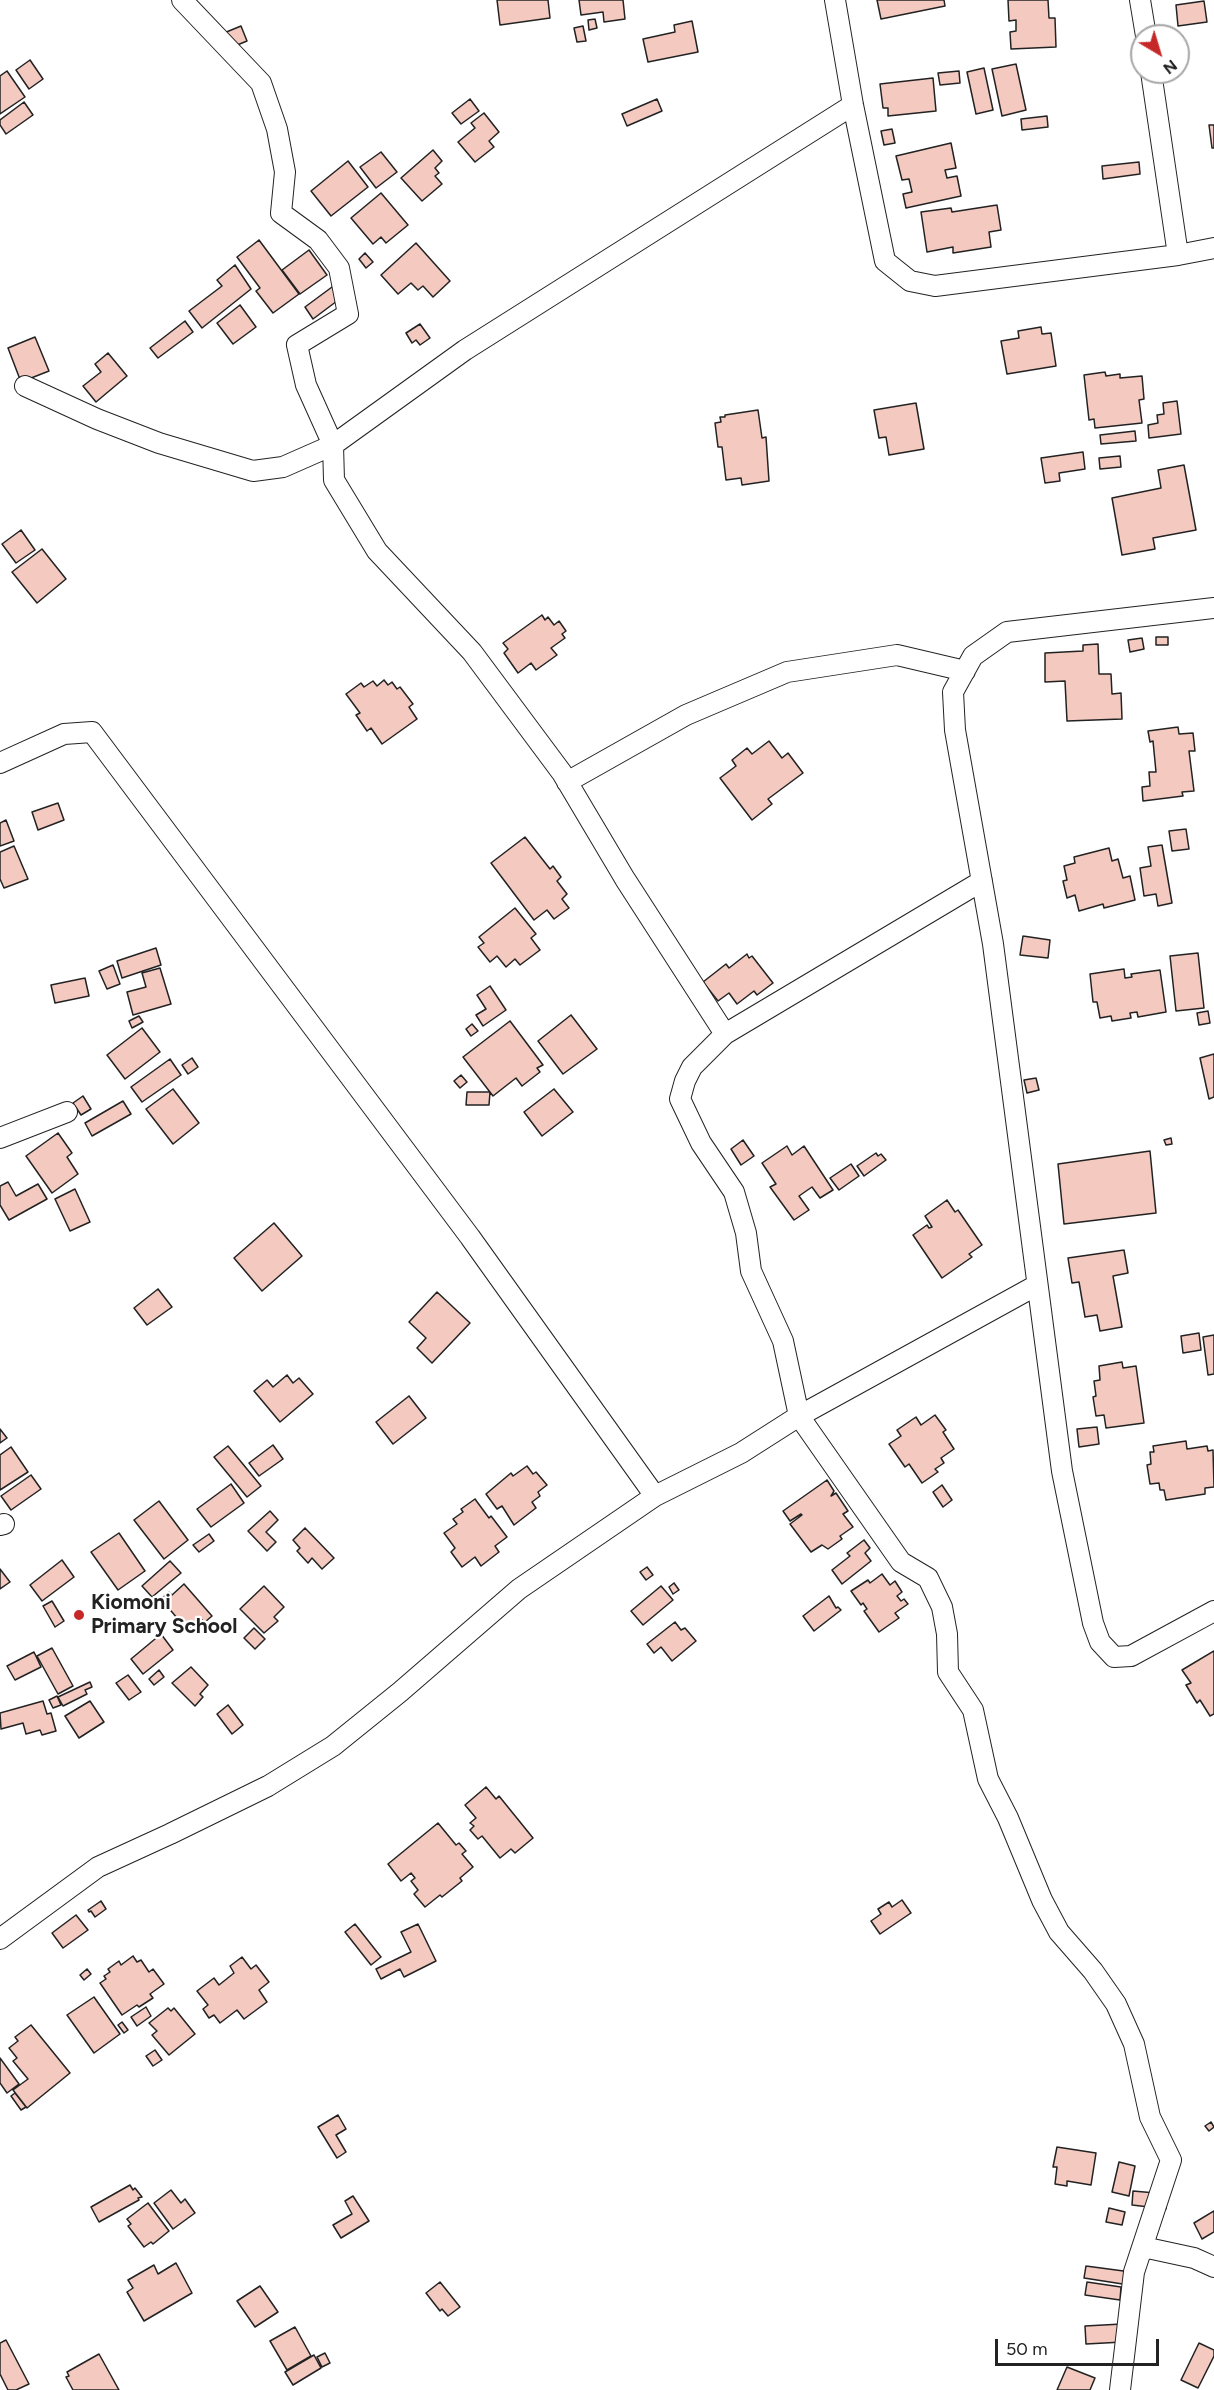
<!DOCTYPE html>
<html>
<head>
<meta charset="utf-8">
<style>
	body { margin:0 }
	#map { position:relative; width:1214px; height:2390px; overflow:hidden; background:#fff; font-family:Figtree,sans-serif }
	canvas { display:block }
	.north { position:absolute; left:1130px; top:24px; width:60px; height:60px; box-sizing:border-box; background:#fff; border:2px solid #a7a7a7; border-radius:50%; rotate:142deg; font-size:16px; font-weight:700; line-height:24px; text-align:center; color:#222 }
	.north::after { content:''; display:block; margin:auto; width:21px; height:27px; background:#c62828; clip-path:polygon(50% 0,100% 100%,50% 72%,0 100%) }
	.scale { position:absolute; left:995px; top:2339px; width:164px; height:27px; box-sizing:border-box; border:3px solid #222; border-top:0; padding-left:8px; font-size:18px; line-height:21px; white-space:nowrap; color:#222; -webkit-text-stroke:4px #fff; paint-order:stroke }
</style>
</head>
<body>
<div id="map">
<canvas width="1214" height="2390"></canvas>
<div class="north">N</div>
<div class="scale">50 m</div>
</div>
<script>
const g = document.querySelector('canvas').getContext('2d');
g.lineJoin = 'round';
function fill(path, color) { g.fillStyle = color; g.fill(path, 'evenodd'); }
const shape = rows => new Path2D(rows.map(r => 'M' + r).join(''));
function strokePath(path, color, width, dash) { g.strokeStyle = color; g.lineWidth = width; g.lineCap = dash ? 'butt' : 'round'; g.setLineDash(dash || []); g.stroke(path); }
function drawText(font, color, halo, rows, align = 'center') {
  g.font = font + ' Figtree,sans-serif'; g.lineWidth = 4.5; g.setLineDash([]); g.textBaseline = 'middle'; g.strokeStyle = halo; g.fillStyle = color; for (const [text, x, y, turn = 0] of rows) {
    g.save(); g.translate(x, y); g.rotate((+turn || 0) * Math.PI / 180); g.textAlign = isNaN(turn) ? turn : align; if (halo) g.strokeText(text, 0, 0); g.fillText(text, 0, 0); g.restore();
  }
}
const building = shape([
	[497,0,548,0,550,18,500,25,497,0],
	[579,0,623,0,625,19,604,22,603,12,581,15,579,0],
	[877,0,944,0,945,6,881,19,877,0],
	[1008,0,1048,0,1049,18,1055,18,1056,47,1011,49,1010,32,1016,31,1016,20,1009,21,1008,0],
	[1204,1,1207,22,1178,26,1176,5,1204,1],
	[595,19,597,28,589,30,588,20,595,19],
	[692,21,698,52,648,62,643,39,675,32,674,25,692,21],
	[241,26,247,41,230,48,224,33,241,26],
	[583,26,586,41,577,42,574,28,583,26],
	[30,60,43,79,29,89,16,70,30,60],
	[1016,64,1026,110,1002,116,992,69,1016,64],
	[984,68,993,110,976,114,967,72,984,68],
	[7,71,25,97,0,114,0,76,7,71],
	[959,71,960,83,940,85,938,73,959,71],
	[933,78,936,111,888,116,888,108,883,108,880,84,933,78],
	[470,99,479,111,461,124,452,113,470,99],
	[657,99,662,111,627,126,622,114,657,99],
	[24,102,33,115,6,134,0,125,0,120,24,102],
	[484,113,499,132,489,141,494,147,475,162,458,142,475,128,471,123,484,113],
	[1047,116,1048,127,1022,130,1021,119,1047,116],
	[1209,125,1214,125,1214,148,1212,148,1209,125],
	[892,129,895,143,884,145,881,131,892,129],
	[951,143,956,168,945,170,947,178,957,176,961,196,906,208,903,194,912,192,909,179,902,180,896,156,951,143],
	[433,150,442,161,435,168,439,173,435,176,442,184,422,201,401,178,433,150],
	[381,152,397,172,376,188,360,167,381,152],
	[348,161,368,187,331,216,311,191,348,161],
	[1139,162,1140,174,1103,179,1102,166,1139,162],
	[381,193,408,225,386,243,381,237,373,244,351,218,381,193],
	[997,205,1001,230,989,232,991,247,953,253,953,247,927,252,921,212,951,208,952,212,997,205],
	[259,240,299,294,273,313,256,291,260,288,237,257,259,240],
	[416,243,450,281,433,297,423,286,418,290,411,283,398,294,381,275,416,243],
	[309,250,327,275,300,294,282,270,309,250],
	[365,253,373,262,366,268,359,259,365,253],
	[235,265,251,289,202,328,189,311,222,286,217,280,235,265],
	[332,287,341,298,313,319,305,307,332,287],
	[240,305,256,327,233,344,217,323,240,305],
	[185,321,193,332,158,358,150,348,185,321],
	[420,324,430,338,420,345,416,340,412,343,406,333,420,324],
	[1041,327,1042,334,1051,333,1056,366,1007,374,1001,341,1019,338,1018,331,1041,327],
	[35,337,49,371,21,382,8,348,35,337],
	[108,353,127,376,96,402,83,386,101,372,95,364,108,353],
	[1105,372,1106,376,1120,374,1120,378,1142,376,1144,399,1139,400,1142,423,1095,428,1094,419,1089,420,1084,375,1105,372],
	[1177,401,1181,434,1149,438,1148,425,1158,423,1157,415,1164,414,1163,403,1177,401],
	[916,403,924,449,889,455,886,437,879,438,874,410,916,403],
	[758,410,762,438,766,437,769,481,742,485,741,478,726,480,722,447,718,447,715,423,721,422,720,417,725,417,725,415,758,410],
	[1135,431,1136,441,1101,444,1100,435,1135,431],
	[1083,452,1085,469,1059,473,1060,481,1045,483,1041,458,1083,452],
	[1120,456,1121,467,1100,469,1099,458,1120,456],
	[1184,465,1196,530,1153,538,1155,549,1122,555,1112,498,1161,488,1158,470,1184,465],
	[21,530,35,550,16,563,2,544,21,530],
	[42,549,66,579,37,603,12,572,42,549],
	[542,615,545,620,548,617,554,625,559,621,566,631,562,634,565,638,551,648,557,655,536,670,531,663,518,673,504,653,508,649,503,643,542,615],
	[1156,637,1168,637,1168,645,1156,645,1156,637],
	[1142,638,1144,649,1130,652,1128,640,1142,638],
	[1098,644,1099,674,1111,674,1112,694,1121,693,1122,719,1067,721,1065,681,1045,682,1045,653,1083,651,1083,645,1098,644],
	[384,680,388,685,392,682,397,689,400,687,413,704,409,707,417,719,382,744,371,728,367,731,356,715,360,713,346,694,361,683,364,687,373,681,377,686,384,680],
	[1178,727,1179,734,1193,733,1195,751,1189,751,1194,791,1182,792,1183,796,1143,801,1142,787,1150,786,1149,772,1156,772,1153,741,1150,742,1148,731,1178,727],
	[769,741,782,758,788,753,803,773,768,799,772,804,752,820,720,778,736,766,732,760,747,748,752,754,769,741],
	[58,803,64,820,38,830,32,812,58,803],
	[6,820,14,841,0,846,0,823,6,820],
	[1186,829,1189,849,1172,851,1169,831,1186,829],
	[525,837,550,869,553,866,561,877,557,881,567,894,562,899,569,908,554,919,547,910,534,920,491,863,525,837],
	[1162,845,1172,903,1158,906,1156,894,1144,896,1140,868,1151,866,1148,847,1162,845],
	[14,846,28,879,4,888,0,879,0,852,14,846],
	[1109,848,1112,861,1118,859,1123,878,1130,876,1135,900,1104,908,1103,904,1079,911,1075,895,1067,898,1063,881,1067,880,1064,866,1075,863,1074,857,1109,848],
	[515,908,536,934,531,938,540,950,520,965,515,959,506,967,497,956,490,962,478,947,484,943,479,937,515,908],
	[1023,936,1050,940,1048,958,1020,955,1023,936],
	[156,948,161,965,122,978,117,961,156,948],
	[1198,953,1204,1008,1176,1011,1170,956,1198,953],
	[747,954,749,958,752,956,773,983,757,995,754,991,737,1004,729,993,718,1001,703,982,726,964,729,968,747,954],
	[113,965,120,984,107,989,99,971,113,965],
	[160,968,171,1004,133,1015,127,992,146,987,142,973,160,968],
	[1124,969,1125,978,1132,977,1131,974,1160,970,1166,1012,1138,1017,1137,1012,1130,1013,1131,1018,1112,1021,1111,1016,1100,1018,1097,1002,1093,1002,1090,974,1124,969],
	[85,978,89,996,55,1003,51,985,85,978],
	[490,986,506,1010,483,1026,476,1015,486,1009,477,995,490,986],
	[1208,1011,1210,1023,1199,1025,1197,1013,1208,1011],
	[571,1015,597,1049,563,1074,538,1041,571,1015],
	[139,1016,143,1022,132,1028,129,1021,139,1016],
	[510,1021,543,1065,537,1068,540,1072,522,1086,516,1078,493,1096,463,1057,510,1021],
	[472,1024,478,1031,471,1036,466,1029,472,1024],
	[142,1028,160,1052,125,1079,107,1055,142,1028],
	[1214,1054,1214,1097,1209,1099,1200,1058,1214,1054],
	[192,1058,198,1067,188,1074,182,1065,192,1058],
	[170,1059,181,1075,142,1102,131,1087,170,1059],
	[461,1075,467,1082,460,1088,454,1081,461,1075],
	[1036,1078,1039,1090,1027,1093,1024,1080,1036,1078],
	[173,1089,199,1123,173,1144,146,1109,173,1089],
	[554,1089,573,1112,542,1136,524,1112,554,1089],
	[467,1092,490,1092,489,1105,466,1105,467,1092],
	[83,1096,91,1109,81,1115,73,1103,83,1096],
	[123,1101,131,1114,92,1136,85,1123,123,1101],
	[58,1133,72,1153,67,1157,78,1174,52,1193,26,1156,58,1133],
	[1171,1138,1172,1144,1166,1145,1164,1140,1171,1138],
	[743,1140,754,1156,741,1165,731,1149,743,1140],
	[787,1146,792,1155,804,1146,833,1190,820,1198,812,1187,799,1196,809,1210,794,1220,770,1187,776,1184,762,1163,787,1146],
	[1150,1151,1156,1213,1064,1224,1058,1164,1150,1151],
	[876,1153,878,1156,881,1154,886,1160,864,1176,857,1166,876,1153],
	[851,1164,859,1176,839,1190,830,1178,851,1164],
	[8,1182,16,1196,38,1184,47,1199,9,1220,0,1205,0,1186,8,1182],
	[75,1189,90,1222,70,1231,55,1199,75,1189],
	[947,1200,955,1212,958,1210,982,1245,969,1254,972,1257,942,1278,913,1235,927,1225,929,1228,932,1227,925,1216,947,1200],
	[274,1223,302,1256,262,1291,234,1258,274,1223],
	[1124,1250,1128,1273,1113,1276,1122,1327,1100,1331,1097,1315,1085,1317,1079,1282,1072,1283,1068,1258,1124,1250],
	[158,1289,172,1307,147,1325,134,1308,158,1289],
	[437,1292,470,1323,432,1363,417,1348,426,1338,409,1322,437,1292],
	[1199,1333,1201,1350,1183,1353,1181,1336,1199,1333],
	[1214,1335,1214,1374,1208,1375,1203,1337,1214,1335],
	[1122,1362,1123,1368,1136,1366,1144,1423,1106,1428,1104,1415,1096,1416,1093,1397,1096,1396,1094,1381,1100,1380,1099,1366,1122,1362],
	[287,1375,293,1383,299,1378,313,1394,280,1422,254,1391,267,1380,273,1387,287,1375],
	[409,1396,426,1418,393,1444,376,1422,409,1396],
	[935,1415,946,1430,943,1432,954,1449,941,1458,944,1463,935,1469,938,1472,922,1483,909,1464,905,1467,889,1444,901,1436,897,1430,916,1417,921,1425,935,1415],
	[1097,1427,1099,1444,1079,1447,1077,1429,1097,1427],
	[0,1429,7,1438,0,1443,0,1429],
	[1186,1441,1187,1449,1207,1446,1208,1451,1213,1450,1214,1487,1205,1488,1205,1494,1166,1500,1164,1490,1160,1490,1159,1483,1150,1484,1147,1465,1151,1464,1150,1452,1154,1452,1153,1446,1186,1441],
	[273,1445,283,1459,259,1476,249,1463,273,1445],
	[228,1446,261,1486,247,1497,214,1457,228,1446],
	[11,1447,28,1472,0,1490,0,1455,11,1447],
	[527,1466,533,1474,536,1472,547,1485,538,1492,540,1496,532,1502,536,1508,514,1525,502,1506,497,1509,486,1494,511,1473,513,1476,527,1466],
	[31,1475,41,1489,11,1510,1,1496,31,1475],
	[827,1480,834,1491,831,1496,836,1493,848,1511,843,1514,853,1527,840,1536,842,1539,828,1549,822,1545,811,1552,790,1524,802,1515,801,1514,790,1521,783,1511,827,1480],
	[231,1484,244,1503,211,1527,197,1509,231,1484],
	[942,1485,952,1500,943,1507,933,1492,942,1485],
	[475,1499,489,1518,491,1516,507,1537,495,1546,499,1552,481,1566,475,1557,462,1567,451,1552,455,1548,444,1533,457,1524,453,1519,463,1512,461,1509,475,1499],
	[159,1501,188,1540,164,1559,134,1520,159,1501],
	[270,1511,278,1520,266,1532,276,1542,267,1551,248,1531,270,1511],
	[305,1528,334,1558,322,1569,312,1558,308,1563,297,1551,300,1548,293,1540,305,1528],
	[119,1533,145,1571,118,1590,91,1552,119,1533],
	[209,1534,214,1541,199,1552,193,1545,209,1534],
	[864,1540,870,1548,865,1553,871,1561,842,1584,832,1570,850,1556,847,1553,864,1540],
	[62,1560,74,1577,42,1601,30,1585,62,1560],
	[170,1561,181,1573,152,1597,142,1586,170,1561],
	[647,1567,653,1575,646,1580,640,1572,647,1567],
	[0,1569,10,1582,0,1589,0,1569],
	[882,1574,890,1585,895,1581,902,1592,897,1596,901,1601,904,1599,908,1604,895,1613,899,1618,879,1632,864,1611,867,1609,863,1603,861,1605,851,1591,868,1580,870,1583,882,1574],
	[674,1583,679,1590,673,1594,669,1587,674,1583],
	[184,1584,212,1616,205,1622,201,1619,188,1631,161,1599,169,1592,172,1595,184,1584],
	[264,1586,284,1607,274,1617,278,1621,264,1633,240,1609,264,1586],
	[661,1586,673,1600,643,1625,631,1611,661,1586],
	[829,1596,836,1608,838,1607,841,1610,814,1631,803,1616,829,1596],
	[52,1601,64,1621,55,1627,43,1606,52,1601],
	[675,1622,681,1630,685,1628,696,1641,672,1661,661,1647,654,1653,647,1644,675,1622],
	[254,1628,265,1639,255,1649,244,1638,254,1628],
	[161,1634,173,1650,143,1674,131,1659,161,1634],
	[52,1648,73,1686,58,1694,37,1656,52,1648],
	[1214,1651,1214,1714,1210,1716,1200,1700,1197,1703,1186,1685,1191,1683,1182,1670,1214,1651],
	[34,1652,41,1667,15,1680,7,1666,34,1652],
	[191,1667,208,1685,200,1694,203,1697,195,1706,172,1683,191,1667],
	[159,1670,164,1677,154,1685,149,1679,159,1670],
	[128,1675,141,1692,129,1700,116,1683,128,1675],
	[90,1682,92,1687,85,1690,87,1694,63,1706,58,1697,90,1682],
	[57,1696,61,1705,53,1708,49,1700,57,1696],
	[43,1701,47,1714,51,1713,56,1731,42,1735,40,1730,26,1734,23,1723,1,1729,0,1713,43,1701],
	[90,1701,104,1722,79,1738,65,1716,90,1701],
	[228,1705,243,1725,232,1734,217,1714,228,1705],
	[486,1787,496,1799,499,1796,533,1838,515,1853,511,1849,500,1858,482,1836,478,1839,470,1830,474,1826,470,1823,476,1818,465,1805,486,1787],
	[438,1823,456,1845,459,1843,466,1851,462,1854,473,1867,460,1878,462,1881,442,1897,440,1895,425,1907,414,1894,418,1890,411,1881,415,1878,411,1873,401,1881,388,1864,438,1823],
	[902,1900,911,1913,880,1934,871,1921,881,1914,878,1909,889,1902,892,1907,902,1900],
	[101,1901,106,1909,95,1917,91,1911,89,1912,88,1910,101,1901],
	[76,1915,88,1930,63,1948,52,1933,76,1915],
	[355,1924,381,1957,371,1965,345,1932,355,1924],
	[418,1924,436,1961,404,1977,400,1969,381,1979,376,1969,411,1952,401,1932,418,1924],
	[133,1956,137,1962,141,1960,149,1972,153,1969,164,1984,150,1994,153,1998,139,2007,137,2005,122,2015,100,1983,106,1979,104,1976,110,1972,108,1969,119,1961,121,1965,133,1956],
	[242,1957,251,1969,256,1965,269,1982,259,1990,267,2002,244,2019,237,2010,220,2023,214,2015,209,2018,203,2009,208,2005,197,1991,214,1978,219,1985,234,1973,230,1966,242,1957],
	[87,1969,91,1974,84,1980,80,1975,87,1969],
	[94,1997,120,2034,94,2053,67,2015,94,1997],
	[146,2007,151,2016,137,2026,131,2017,146,2007],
	[168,2008,171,2011,174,2008,195,2034,169,2055,152,2035,157,2031,149,2023,168,2008],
	[122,2022,128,2030,124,2033,118,2025,122,2022],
	[31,2025,70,2073,27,2108,13,2090,28,2079,13,2061,17,2058,9,2048,18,2041,15,2037,31,2025],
	[155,2050,162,2060,153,2066,146,2056,155,2050],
	[0,2058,19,2084,7,2093,0,2083,0,2058],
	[15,2093,26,2107,21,2110,11,2096,15,2093],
	[338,2115,346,2129,336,2135,346,2152,337,2158,318,2127,338,2115],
	[1211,2122,1214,2127,1209,2131,1205,2126,1211,2122],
	[1057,2147,1096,2153,1091,2185,1067,2181,1067,2186,1055,2184,1057,2167,1053,2167,1057,2147],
	[1119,2162,1135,2166,1129,2196,1112,2192,1119,2162],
	[130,2185,133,2190,135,2188,142,2197,138,2198,139,2200,99,2222,91,2207,130,2185],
	[171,2190,181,2203,185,2199,195,2213,173,2229,154,2203,171,2190],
	[1133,2191,1167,2194,1166,2209,1132,2205,1133,2191],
	[353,2196,369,2221,341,2238,333,2225,352,2214,345,2201,353,2196],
	[148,2203,169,2231,153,2244,151,2242,144,2247,128,2226,131,2224,127,2219,148,2203],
	[1109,2208,1125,2212,1122,2225,1106,2222,1109,2208],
	[1214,2211,1214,2232,1202,2239,1194,2223,1214,2211],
	[176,2263,192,2293,144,2321,127,2292,133,2288,128,2280,154,2265,158,2274,176,2263],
	[1086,2266,1131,2272,1129,2285,1084,2278,1086,2266],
	[440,2282,460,2307,448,2316,442,2309,440,2311,426,2293,440,2282],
	[1087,2282,1121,2287,1120,2300,1085,2295,1087,2282],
	[260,2286,278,2312,255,2327,237,2301,260,2286],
	[1122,2324,1123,2342,1086,2344,1085,2326,1122,2324],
	[295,2327,311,2356,287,2370,270,2341,295,2327],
	[6,2340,29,2384,16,2390,8,2390,0,2374,0,2343,6,2340],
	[1199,2343,1214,2350,1214,2356,1198,2388,1181,2380,1199,2343],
	[325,2353,330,2363,322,2367,317,2357,325,2353],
	[99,2354,119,2390,73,2390,66,2377,69,2376,67,2372,99,2354],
	[314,2355,321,2368,293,2385,285,2372,314,2355],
	[1067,2367,1095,2378,1090,2390,1057,2390,1067,2367]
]);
fill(building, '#f3c9c0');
strokePath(building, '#222', 1.5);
const street = shape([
	[835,0,853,105,885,261,910,281,935,286,1178,255,1214,248],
	[1140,0,1146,36],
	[1151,72,1178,255],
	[25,386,97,419,159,443,253,471,283,467,333,445,306,385,297,345,348,314,339,268,318,240,281,213,285,172,277,129,261,83,182,0],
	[1214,608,1007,632,973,656,953,692,955,730,993,944,1062,1471,1093,1623,1100,1642,1114,1657,1131,1656,1214,1611],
	[0,763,64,734,92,732,470,1237,655,1496],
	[567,782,686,715,787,672,897,655,965,671],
	[982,881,725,1034,692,1067,685,1081,680,1099,701,1143,734,1192,746,1233,751,1271,783,1341,799,1416,901,1562,928,1578,942,1607,947,1634,948,1672,973,1710,988,1779,1008,1818,1042,1900,1059,1932,1093,1971,1116,2004,1134,2044,1150,2117,1171,2160,1134,2272,1120,2390],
	[725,1034,625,879,562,773,472,652,377,551,334,480,333,445,465,350,853,105],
	[0,1138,67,1112],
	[0,1525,4,1524],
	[0,1939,98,1867,170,1834,268,1786,333,1746,400,1692,519,1589,655,1496,741,1453,799,1416,1037,1285],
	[1143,2247,1194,2258,1214,2267]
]);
strokePath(street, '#222', 22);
strokePath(street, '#fff', 20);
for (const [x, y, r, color] of [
	[79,1615,6,"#c62828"]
]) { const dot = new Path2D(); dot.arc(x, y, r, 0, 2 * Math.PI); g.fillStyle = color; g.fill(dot); strokePath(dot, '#fff', 2); }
drawText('bold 21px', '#222', '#fff', [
	["Kiomoni",91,1603],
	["Primary School",91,1627]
], 'left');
</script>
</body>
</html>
